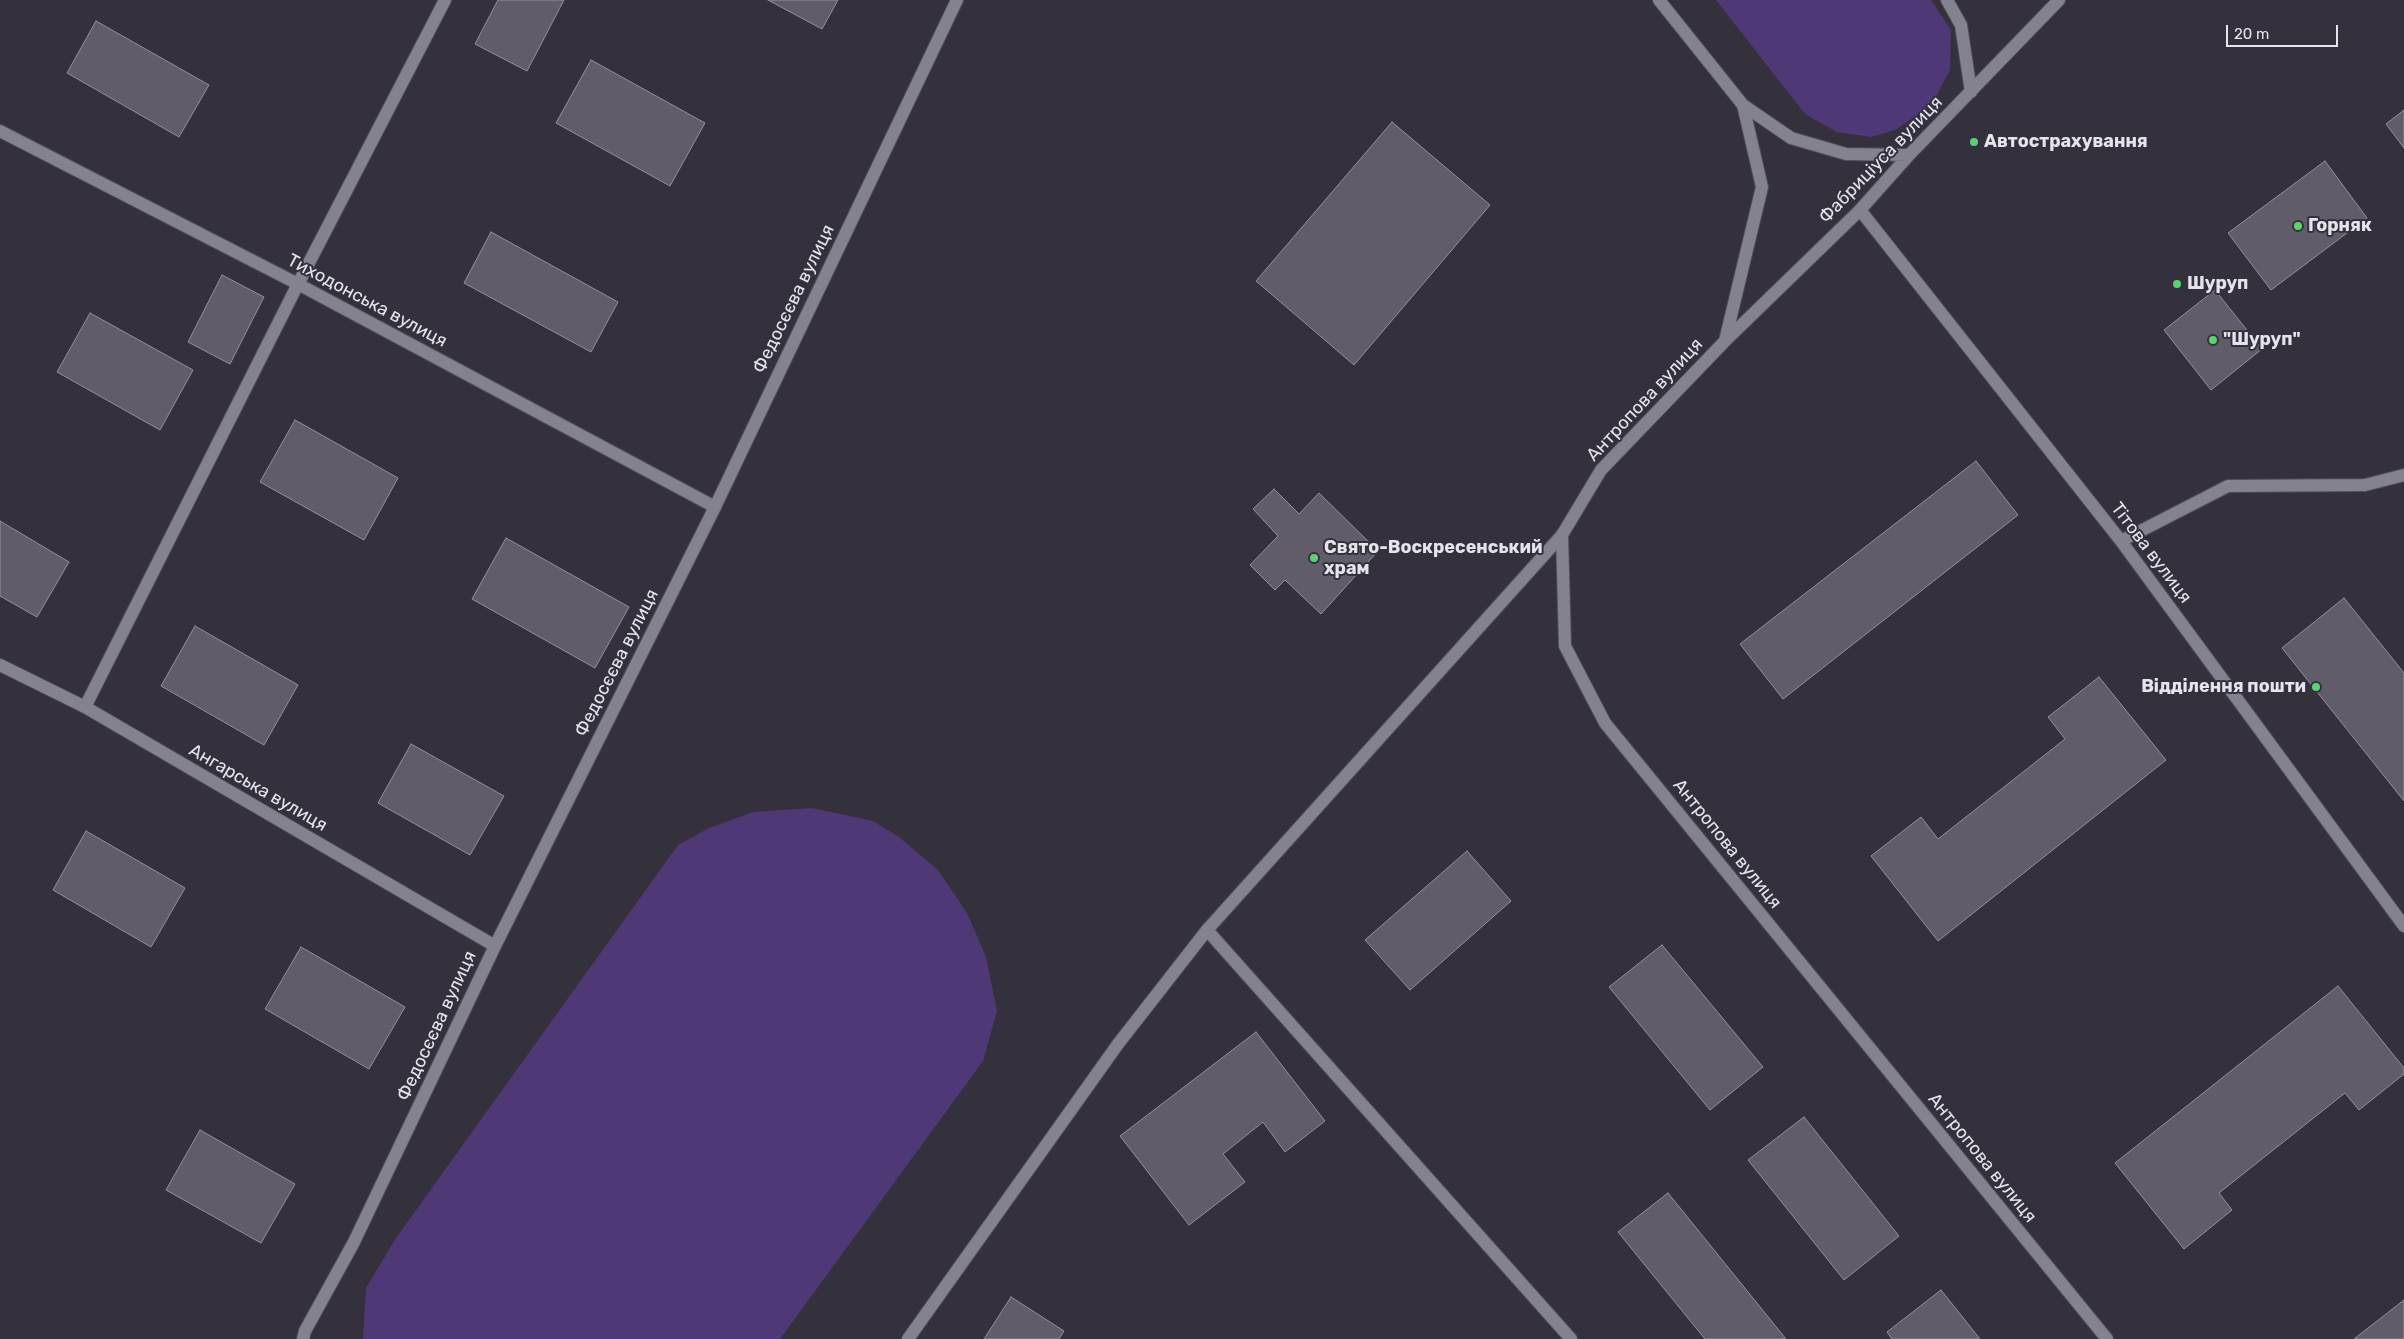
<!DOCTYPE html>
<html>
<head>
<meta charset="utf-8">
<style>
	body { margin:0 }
	#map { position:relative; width:2404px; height:1339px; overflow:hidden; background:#34313c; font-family:Rubik,sans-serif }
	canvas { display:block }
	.scale { position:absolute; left:2226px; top:25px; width:112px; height:22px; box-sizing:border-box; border:2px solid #e5e4eb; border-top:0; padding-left:6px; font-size:15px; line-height:18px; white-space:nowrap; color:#e5e4eb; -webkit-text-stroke:4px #34313c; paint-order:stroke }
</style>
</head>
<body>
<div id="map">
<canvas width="2404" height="1339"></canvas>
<div class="scale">20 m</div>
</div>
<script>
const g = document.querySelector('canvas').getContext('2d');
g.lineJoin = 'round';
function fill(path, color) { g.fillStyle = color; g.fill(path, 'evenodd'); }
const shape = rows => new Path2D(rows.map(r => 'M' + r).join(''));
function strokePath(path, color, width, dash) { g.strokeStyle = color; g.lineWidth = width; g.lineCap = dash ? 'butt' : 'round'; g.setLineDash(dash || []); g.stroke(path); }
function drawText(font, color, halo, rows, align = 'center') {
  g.font = font + ' Rubik,sans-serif'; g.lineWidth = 4; g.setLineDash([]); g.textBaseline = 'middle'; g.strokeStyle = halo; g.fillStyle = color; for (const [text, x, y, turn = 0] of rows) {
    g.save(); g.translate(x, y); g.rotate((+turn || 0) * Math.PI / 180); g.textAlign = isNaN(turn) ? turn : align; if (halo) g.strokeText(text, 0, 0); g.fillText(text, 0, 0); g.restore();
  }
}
fill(shape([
	[1716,0,1931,0,1951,30,1950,70,1931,106,1895,130,1871,137,1837,132,1805,114],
	[812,808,873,821,899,837,938,870,967,913,986,957,997,1011,983,1061,780,1339,363,1339,366,1288,396,1238,678,845,709,828,753,812]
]), '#4e3976');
const building = shape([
	[498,0,564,0,527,71,475,44,498,0],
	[768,0,838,0,822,29,768,0],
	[96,21,209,85,179,137,67,73,96,21],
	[591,60,705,123,670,186,556,123,591,60],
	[2404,110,2404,148,2386,124,2404,110],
	[1392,122,1490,205,1354,365,1256,281,1392,122],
	[2325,161,2367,218,2271,290,2228,233,2325,161],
	[491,232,618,302,591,352,464,283,491,232],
	[222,275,264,297,230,364,188,342,222,275],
	[2215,290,2262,349,2211,390,2164,330,2215,290],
	[90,313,193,370,160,430,57,372,90,313],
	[295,420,398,478,364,540,260,482,295,420],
	[1976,461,2018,515,1783,699,1740,644,1976,461],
	[1274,489,1299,514,1319,493,1378,551,1321,614,1285,580,1275,590,1250,565,1278,536,1253,509,1274,489],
	[0,521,69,562,37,617,0,596,0,521],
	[506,538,629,607,595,668,472,599,506,538],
	[2344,598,2404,673,2404,801,2282,648,2344,598],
	[195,626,298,685,264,745,161,686,195,626],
	[2099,677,2166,760,1938,941,1871,856,1921,817,1938,839,2065,739,2048,717,2099,677],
	[411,744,504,796,470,855,378,803,411,744],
	[86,831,185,888,151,947,53,890,86,831],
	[1467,851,1511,901,1410,990,1365,940,1467,851],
	[1662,945,1763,1067,1710,1110,1609,987,1662,945],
	[301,947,405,1007,369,1069,265,1009,301,947],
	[2338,986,2404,1068,2404,1074,2359,1110,2345,1093,2219,1193,2232,1210,2184,1249,2115,1163,2338,986],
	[1256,1032,1325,1121,1285,1152,1263,1122,1223,1154,1245,1182,1189,1225,1120,1136,1256,1032],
	[1804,1117,1899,1236,1844,1280,1748,1160,1804,1117],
	[200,1130,295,1184,261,1243,166,1190,200,1130],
	[1668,1193,1786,1339,1705,1339,1618,1232,1668,1193],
	[1941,1290,1980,1339,1892,1339,1887,1332,1941,1290],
	[1011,1297,1064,1331,1059,1339,984,1339,1011,1297],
	[2404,1300,2404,1339,2354,1339,2404,1300]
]);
fill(building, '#605c69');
strokePath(building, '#93909d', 1);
const service = shape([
	[715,507,957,0],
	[85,707,298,284,445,0],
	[1207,930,1571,1339]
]);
const minor = shape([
	[0,131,298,284,715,507,495,946,354,1242,305,1331,303,1339],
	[1860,210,2121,541,2404,926],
	[2121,541,2228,486,2365,485,2404,475],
	[0,665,85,707,495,946],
	[908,1339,1118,1044,1207,930,1562,535]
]);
const secondary = shape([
	[1659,0,1743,105,1791,138,1846,154,1909,155],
	[1947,0,1961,25,1971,92],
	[2059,0,1909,155,1860,210,1725,341,1601,470,1562,535,1565,646,1605,723,2107,1339],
	[1725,341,1762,187,1743,105]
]);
strokePath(service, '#504e57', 14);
strokePath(minor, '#504e57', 14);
strokePath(secondary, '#504e57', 14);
strokePath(service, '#85828f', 12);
strokePath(minor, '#85828f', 12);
strokePath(secondary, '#85828f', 12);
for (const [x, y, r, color] of [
	[1974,142,5,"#58d56f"],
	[2298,226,5,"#58d56f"],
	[2177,284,5,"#58d56f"],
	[2213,340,5,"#58d56f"],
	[1314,558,5,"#58d56f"],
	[2316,687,5,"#58d56f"]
]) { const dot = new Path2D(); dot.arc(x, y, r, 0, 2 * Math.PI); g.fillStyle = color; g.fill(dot); strokePath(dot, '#34313c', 2); }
drawText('bold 18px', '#e5e4eb', '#34313c', [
	["Автострахування",1984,142],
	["Горняк",2308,226],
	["Шуруп",2187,284],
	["\"Шуруп\"",2223,340],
	["Свято-Воскресенський",1324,548],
	["храм",1324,569],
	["Відділення пошти",2306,687,"right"]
], 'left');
drawText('18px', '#e5e4eb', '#34313c', [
	["Фабриціуса вулиця",1881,160,-46],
	["Федосєєва вулиця",794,299,-64],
	["Тиходонська вулиця",367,301,28],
	["Антропова вулиця",1645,400,-47],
	["Тітова вулиця",2151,553,53],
	["Федосєєва вулиця",617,663,-63],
	["Ангарська вулиця",258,788,30],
	["Антропова вулиця",1727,844,51],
	["Федосєєва вулиця",437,1026,-65],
	["Антропова вулиця",1982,1158,51]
]);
</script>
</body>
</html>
